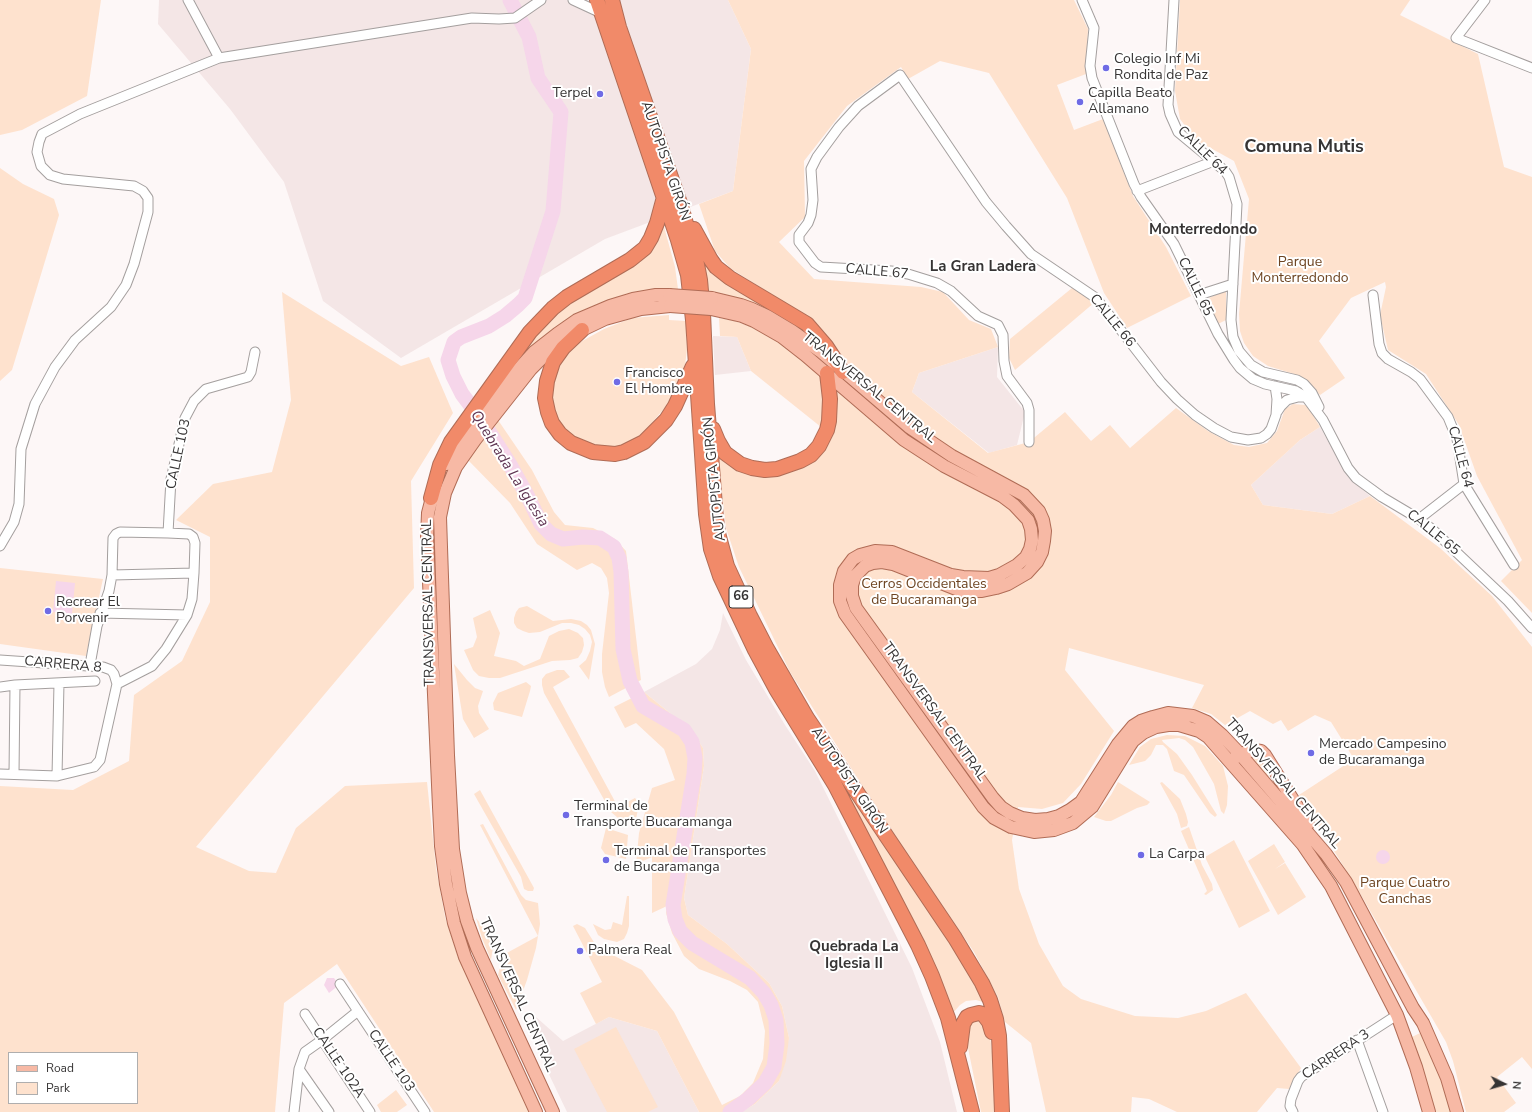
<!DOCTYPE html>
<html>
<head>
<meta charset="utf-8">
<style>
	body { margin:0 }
	#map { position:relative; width:1532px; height:1112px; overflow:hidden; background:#fdf7f7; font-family:"Nunito Sans",sans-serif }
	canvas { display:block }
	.legend { position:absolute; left:8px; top:1052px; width:130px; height:52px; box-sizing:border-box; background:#fff; border:1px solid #afaeae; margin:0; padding:5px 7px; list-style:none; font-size:12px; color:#363434 }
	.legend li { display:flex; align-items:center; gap:8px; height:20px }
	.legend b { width:20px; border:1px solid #afaeae }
	.north { position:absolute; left:1484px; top:1064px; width:40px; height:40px; -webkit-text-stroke:3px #fff; paint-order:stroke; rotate:95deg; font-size:11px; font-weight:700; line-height:16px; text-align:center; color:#363434 }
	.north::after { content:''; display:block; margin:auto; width:14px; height:18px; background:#363434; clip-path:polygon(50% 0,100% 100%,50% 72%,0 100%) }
</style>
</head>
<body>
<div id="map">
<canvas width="1532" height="1112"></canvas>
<ul class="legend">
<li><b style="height:5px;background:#f7b9a5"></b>Road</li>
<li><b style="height:11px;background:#fee2ce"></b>Park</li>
</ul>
<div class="north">N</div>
</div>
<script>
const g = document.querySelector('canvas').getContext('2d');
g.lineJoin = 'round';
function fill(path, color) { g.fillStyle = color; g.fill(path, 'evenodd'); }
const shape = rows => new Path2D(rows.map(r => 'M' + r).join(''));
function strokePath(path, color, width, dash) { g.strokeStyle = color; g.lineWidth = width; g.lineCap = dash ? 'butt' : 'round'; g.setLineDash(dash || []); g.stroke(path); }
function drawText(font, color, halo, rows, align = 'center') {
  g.font = font + ' "Nunito Sans",sans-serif'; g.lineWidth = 4; g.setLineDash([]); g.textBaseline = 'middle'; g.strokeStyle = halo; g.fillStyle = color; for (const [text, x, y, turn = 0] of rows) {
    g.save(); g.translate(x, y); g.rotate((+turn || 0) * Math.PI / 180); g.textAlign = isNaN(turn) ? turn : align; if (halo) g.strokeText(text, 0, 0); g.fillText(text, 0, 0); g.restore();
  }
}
fill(shape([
	[159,0,728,0,751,49,733,191,605,239,401,358,323,301,284,182,230,109,158,24],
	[713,336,737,337,751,371,715,375],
	[998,347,997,377,1025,412,1017,445,989,453,912,392,919,373],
	[1320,427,1348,477,1370,496,1332,514,1263,505,1251,485,1300,440],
	[723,613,746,660,785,725,815,771,912,968,940,1042,957,1112,741,1112,755,1104,779,1081,789,1038,782,1006,769,983,727,944,688,915,684,898,704,766,703,748,692,731,644,692,696,664,712,649,720,630],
	[536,1017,563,1041,609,1017,657,1031,699,1112,567,1112,545,1066,539,1044]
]), '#f4e6e6');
fill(shape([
	[0,0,101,0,87,96,22,130,0,135],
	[728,0,1074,0,1088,29,1086,74,1057,85,1074,130,1103,119,1133,196,1166,247,1191,296,1127,328,1104,293,1067,198,989,73,940,61,908,79,901,67,847,106,804,161,805,217,779,242,814,279,921,287,943,292,969,320,991,329,998,347,919,373,912,392,988,453,1029,442,1065,412,1091,441,1110,425,1130,448,1176,408,1208,431,1234,445,1249,447,1267,443,1277,431,1285,409,1293,404,1305,405,1309,408,1320,427,1300,440,1251,485,1263,505,1332,514,1370,496,1440,548,1492,596,1532,647,1532,1069,1522,1057,1497,1077,1516,1103,1504,1112,1466,1112,1453,1061,1446,1042,1354,883,1299,795,1354,759,1331,722,1315,715,1288,731,1281,720,1273,724,1250,711,1225,725,1211,714,1192,708,1204,685,1069,648,1065,670,1114,731,1081,784,1063,803,1042,809,1018,807,1012,840,1019,889,1039,944,1063,986,1081,999,1135,1016,1178,1018,1206,1011,1246,993,1301,1068,1289,1089,1277,1088,1257,1112,1177,1112,1149,1099,1132,1097,1131,1112,1046,1112,1031,1043,1005,1022,998,997,974,952,865,790,790,672,739,567,726,528,718,456,739,470,760,474,825,447,835,429,837,411,835,393,850,366,812,320,730,268,715,251,699,204,733,191,751,49],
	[1180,0,1410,0,1400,15,1478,54,1504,167,1532,177,1532,613,1501,581,1522,560,1477,476,1459,425,1426,374,1388,350,1380,315,1386,287,1385,282,1351,298,1319,341,1345,378,1320,395,1303,379,1294,374,1268,366,1253,356,1244,343,1240,331,1239,314,1249,199,1234,161,1198,141,1189,131,1180,119,1175,91],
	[0,168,23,184,54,199,59,215,12,370,0,381],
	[663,223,675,267,678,289,667,289,633,293,488,402,527,345,564,305,639,260],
	[704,263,720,278,733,288,787,317,748,301,709,291],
	[1072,288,1084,294,1095,302,1015,370,1009,358,1010,339],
	[1226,290,1226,320,1218,324,1207,299],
	[282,292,401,366,429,357,453,413,411,481,414,588,196,847,249,871,276,873,296,828,345,786,427,782,436,868,445,917,458,957,530,1112,434,1112,337,964,284,1003,275,1112,0,1112,0,786,73,790,129,761,134,695,182,661,210,602,210,537,176,520,213,484,272,472,291,400],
	[9,1053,137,1053,137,1103,9,1103],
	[669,315,669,320,686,321,687,350,685,365,678,380,668,404,656,418,639,438,623,446,595,446,580,441,567,432,560,422,554,409,552,393,555,377,561,361,577,344,604,329,632,318],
	[719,318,735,321,749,326,782,342,820,375,823,390,825,416,821,427,751,371,737,337,720,336],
	[498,420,532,470,554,512,565,525,593,528,615,539,626,551,641,680,609,697,605,687,602,672,602,654,609,593,607,578,601,568,592,563,577,570,537,544,510,503,468,460],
	[0,568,103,579,86,656,0,644],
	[527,606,553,621,571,619,581,621,587,625,591,630,595,644,589,680,579,666,586,660,590,651,592,642,590,635,585,629,579,625,571,623,562,623,540,632,529,633,523,631,517,628,514,623,514,618,516,612,519,608],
	[490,610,500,633,494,656,516,661,524,666,540,659,549,636,559,631,569,629,578,633,583,638,584,645,582,652,578,658,570,660,552,661,500,678,489,678,479,676,473,670,464,650,473,647,477,637,473,618],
	[454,664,467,680,475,688,483,691,478,706,479,713,489,729,474,738,463,719],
	[557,670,564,670,570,677,553,687,618,807,635,798,639,804,636,819,633,821,627,821,618,818,611,812,544,693,542,685,542,679,546,674],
	[526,682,531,686,530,691,522,717,494,710,493,703,498,693],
	[644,692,692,731,703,748,704,766,684,898,688,915,727,944,769,983,782,1006,789,1038,786,1061,779,1081,755,1104,741,1112,699,1112,657,1031,609,1017,596,1024,580,993,602,982,573,926,577,924,585,928,597,947,642,970,674,1012,722,1105,740,1096,753,1083,763,1059,765,1031,758,1002,747,990,730,981,699,969,684,956,672,933,666,913,667,906,652,913,652,857,636,864,639,833,652,788,675,780,664,749,636,723,625,728,614,707],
	[1167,735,1185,736,1205,746,1223,766,1228,786,1227,805,1224,814,1221,811,1214,784,1193,747,1185,740,1179,738,1162,740,1163,742,1177,754,1192,775,1217,815,1215,817,1210,813,1184,775,1174,771,1167,749,1163,745,1156,745,1151,755,1145,761,1129,765,1140,747,1151,739],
	[1256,755,1262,756,1267,764,1269,779,1249,756],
	[839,775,943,930,986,1003,976,1000,966,1001,960,1005,953,1013,941,979,923,938,883,865],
	[1118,782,1150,802,1147,805,1137,808,1111,821,1106,821,1094,817,1111,795],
	[1162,782,1180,799,1186,814,1188,822,1187,826,1181,828,1177,814,1160,783],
	[480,790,534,888,533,891,528,891,524,889,521,877,474,794],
	[483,824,521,895,526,900,538,903,540,924,536,948,527,980,516,1010,498,975,503,955,538,936,480,825],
	[1189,827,1202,865,1212,884,1213,890,1206,895,1204,894,1207,891,1181,831],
	[606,828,628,835,626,859,605,854,601,848],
	[1234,840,1270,911,1239,928,1205,857],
	[1274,844,1285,862,1275,869,1285,863,1306,897,1278,915,1248,861],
	[627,896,629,896,629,926,627,933,624,939,617,942,604,939,598,935,593,924,605,930,611,929,613,922,622,925],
	[476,918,494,941,491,960,482,938],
	[979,1019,984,1021,990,1036,992,1052,996,1112,981,1112,967,1043,969,1024,973,1020],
	[616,1027,658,1107,648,1112,607,1112,574,1049],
	[1420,1033,1441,1080,1451,1112,1436,1112,1412,1037],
	[396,1090,407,1105,397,1112,381,1112,377,1105]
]), '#fee2ce');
fill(shape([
	[56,581,75,583,72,614,53,612],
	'1376 857a7 7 0 1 1 14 0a7 7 0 1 1-14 0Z',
	[327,978,334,978,339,985,329,993,324,985]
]), '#f6d6ea');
strokePath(shape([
	[510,0,529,37,538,78,561,112,553,211,525,298,518,305,505,316,489,326,461,337,454,342,448,360,453,376,462,394,483,422,509,463,528,497,541,524,551,534,563,539,583,537,600,538,614,547,619,558,621,572,623,649,630,681,643,706,684,730,692,742,695,758,694,774,673,905,675,919,680,931,692,943,750,978,764,993,771,1005,776,1020,777,1044,774,1067,765,1083,748,1099,730,1112]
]), '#f6d6ea', 15);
const minor = shape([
	[188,0,219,58],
	[573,0,601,13],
	[1082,0,1094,28,1090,66,1092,78,1134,184,1141,197,1174,244,1218,334,1234,360,1240,368,1253,379,1265,384,1296,391,1306,397,1323,420,1348,468,1356,478,1382,497,1419,519,1432,529,1508,601,1532,628],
	[1174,0,1168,105,1170,114,1178,132,1225,171,1229,177,1237,204,1231,320,1233,337,1239,351,1251,365,1263,372,1297,380,1304,384,1312,393,1319,407],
	[1485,0,1456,38,1532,68],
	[1137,191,1214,161],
	[1199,295,1233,284],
	[1373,295,1379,344,1382,353,1388,359,1411,372,1420,379,1448,417,1457,439,1464,484,1514,565],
	[1277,412,1281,406,1287,400,1298,397,1306,397],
	[1029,442,1029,410,1027,403,1007,376,1004,361,1003,335,998,325,978,316,951,291,937,283,908,274,891,271,821,267,815,263,799,242,799,235,808,223,811,215,813,200,811,169,817,157,839,127,858,106,900,75,986,202,1006,226,1031,254,1096,298,1161,382,1177,399,1195,415,1214,428,1231,437,1248,440,1261,438,1267,434,1271,429,1276,415,1277,399,1275,386],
	[1419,519,1464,484],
	[168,533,171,479,185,418,194,401,206,389,248,377,251,372,255,352],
	[0,546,14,522,19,504,21,449,35,404,55,367,75,340,111,307,126,285,134,264,148,212,148,198,143,191,134,186,63,179,50,175,41,166,37,152,39,142,42,134,80,114,219,58,472,18,499,19,515,18,541,0],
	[112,575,194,573],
	[100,613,187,615],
	[0,660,103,667,111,670,114,674,117,684],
	[90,665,97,626,109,591,112,575,113,538,116,534,120,532,168,533,189,534,193,537,195,543,194,573,192,599,187,615,166,649,152,666,117,684],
	[0,687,15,685,95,681],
	[0,774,57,776,94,767,100,760,117,684],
	[14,774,15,685],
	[57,776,59,683],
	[340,984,425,1112],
	[305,1014,370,1112],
	[1357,1040,1383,1112],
	[299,1069,329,1112],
	[294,1112,299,1069,305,1052,322,1040,358,1011],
	[1293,1112,1290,1106,1291,1099,1298,1081,1301,1077,1397,1015]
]);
const major = shape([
	[712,298,741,305,752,309,767,316,792,331,820,351,909,427,952,456,1024,495,1039,511,1043,520,1045,531,1044,541,1042,552,1037,562,1027,573,1008,584,996,588,982,591,968,591,956,589,893,564,882,562,873,563,865,566,855,576,852,585,852,596,856,608,993,798,1001,807,1010,813,1022,818,1035,820,1048,819,1059,816,1070,810,1081,802,1118,744,1133,726,1141,721,1153,717,1168,713,1193,716,1207,722,1222,735,1240,754,1326,854,1346,882,1413,1008,1423,1023,1447,1078,1457,1112],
	[711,309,742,316,754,321,782,337,805,355,904,440,944,466,1002,496,1014,505,1028,520,1031,529,1032,540,1030,549,1026,557,1017,565,999,575,989,578,963,577,951,575,892,552,875,551,860,555,853,559,844,571,840,585,840,601,845,614,983,807,994,818,1011,827,1034,832,1054,830,1073,823,1092,807,1129,747,1133,741,1143,733,1156,727,1168,725,1179,725,1199,731,1208,737,1303,845,1331,886,1397,1015,1416,1067,1429,1112],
	[446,464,459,445,515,373,534,352,557,334,577,320,610,306,633,299,656,295,669,295],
	[434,490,428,513,427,537,439,807,441,846,446,884,454,923,465,957,536,1112],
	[1235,758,1240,754,1254,750,1261,751,1265,755,1308,824],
	[553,1112,477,948,467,921,460,893,453,849,448,755,440,517,445,493,456,467,475,440,531,369,545,355,582,330,605,319,641,309,670,306]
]);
const highway = shape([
	[597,0,678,240,688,275,693,320,706,514,711,549,720,576,755,650,776,689,835,785,918,945,932,976,948,1018,972,1112],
	[612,0,619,27,681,206,696,259,700,280,703,313,707,404,716,518,718,533,727,566,750,616,766,647,807,718,955,938,982,983,990,1000,996,1019,999,1036,1002,1112],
	[694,229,711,260,716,267,730,278,807,324,826,346,843,372],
	[582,330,563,348,553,362,547,381,545,398,548,412,552,423,560,434,571,443,593,452,615,454,624,452,644,442,666,420,675,406,693,366],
	[713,429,718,441,725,453,740,464,752,468,765,470,777,469,800,461,811,455,819,446,827,430,829,421,830,399,827,373],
	[431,498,440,465,451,442,530,332,553,308,567,297,630,260,645,248,651,238,657,223,664,197],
	[960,1047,963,1024,967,1017,971,1015,979,1013,983,1014,989,1022,992,1032]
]);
strokePath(minor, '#a49f9e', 11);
strokePath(major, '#b06c56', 14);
strokePath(highway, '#b06c56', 16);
strokePath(minor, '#fff', 9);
strokePath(major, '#f7b9a5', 12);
strokePath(highway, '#f18a69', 14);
const majorBridge = shape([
	[669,295,712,298],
	[670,306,711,309]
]);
strokePath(majorBridge, '#b06c56', 14, []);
strokePath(majorBridge, '#f7b9a5', 12);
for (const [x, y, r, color] of [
	[1106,68,4,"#6f6be5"],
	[600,94,4,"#6f6be5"],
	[1080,102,4,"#6f6be5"],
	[617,382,4,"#6f6be5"],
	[48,611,4,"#6f6be5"],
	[1311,753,4,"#6f6be5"],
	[566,815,4,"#6f6be5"],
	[1141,855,4,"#6f6be5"],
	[606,860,4,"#6f6be5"],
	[580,951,4,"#6f6be5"]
]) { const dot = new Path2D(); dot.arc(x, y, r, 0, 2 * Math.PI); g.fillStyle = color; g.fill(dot); strokePath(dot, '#fff', 1.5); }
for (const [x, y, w] of [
	[741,597,24]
]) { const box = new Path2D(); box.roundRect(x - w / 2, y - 11, w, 22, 3); g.fillStyle = '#fff'; g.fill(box); strokePath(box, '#363434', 1); }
drawText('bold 13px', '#363434', null, [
	["66",741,597]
]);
drawText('14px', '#363434', '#fff', [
	["Colegio Inf Mi",1114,60],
	["Rondita de Paz",1114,76],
	["Terpel",592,94,"right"],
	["Capilla Beato",1088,94],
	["Allamano",1088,110],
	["Francisco",625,374],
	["El Hombre",625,390],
	["Recrear El",56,603],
	["Porvenir",56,619],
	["Mercado Campesino",1319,745],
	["de Bucaramanga",1319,761],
	["Terminal de",574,807],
	["Transporte Bucaramanga",574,823],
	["Terminal de Transportes",614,852],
	["de Bucaramanga",614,868],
	["La Carpa",1149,855],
	["Palmera Real",588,951]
], 'left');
drawText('14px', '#363434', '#fff', [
	["CALLE 64",1202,151,44],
	["AUTOPISTA GIRÓN",665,161,71],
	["CALLE 67",877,272,5],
	["CALLE 65",1195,287,64],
	["CALLE 66",1112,321,51],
	["TRANSVERSAL CENTRAL",869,388,39],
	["CALLE 103",179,454,-78],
	["CALLE 64",1460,457,75],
	["AUTOPISTA GIRÓN",715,479,-96],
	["CALLE 65",1433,533,39],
	["TRANSVERSAL CENTRAL",429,603,-91],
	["CARRERA 8",63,665,5],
	["TRANSVERSAL CENTRAL",934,712,54],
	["AUTOPISTA GIRÓN",849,781,56],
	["TRANSVERSAL CENTRAL",1283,784,49],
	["TRANSVERSAL CENTRAL",517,995,66],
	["CARRERA 3",1336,1055,-34],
	["CALLE 103",391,1061,56],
	["CALLE 102A",338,1063,56]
]);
drawText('14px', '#6e4522', '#fff', [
	["Parque",1300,263],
	["Monterredondo",1300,279],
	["Cerros Occidentales",924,585],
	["de Bucaramanga",924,601],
	["Parque Cuatro",1405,884],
	["Canchas",1405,900]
]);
drawText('bold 15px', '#363434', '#fff', [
	["Monterredondo",1203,230],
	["La Gran Ladera",983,267],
	["Quebrada La",854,947],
	["Iglesia II",854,964]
]);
drawText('italic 15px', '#5e3351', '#fff', [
	["Quebrada La Iglesia",509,469,58]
]);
drawText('bold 18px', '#363434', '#fff', [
	["Comuna Mutis",1304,148]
]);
</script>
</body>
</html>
